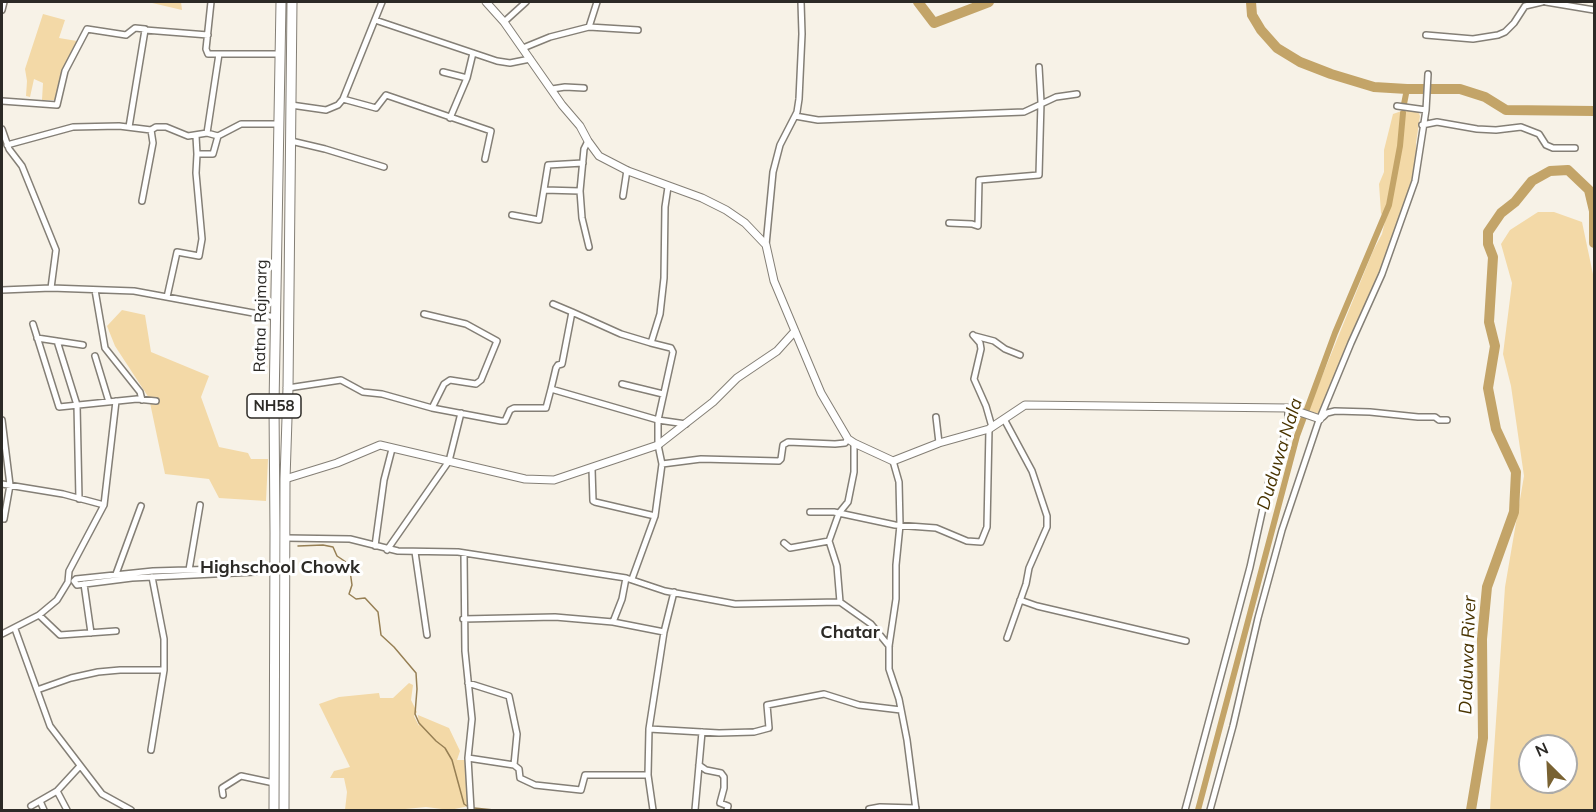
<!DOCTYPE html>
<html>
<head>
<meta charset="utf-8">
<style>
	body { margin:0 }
	#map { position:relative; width:1596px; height:812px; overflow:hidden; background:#f7f2e7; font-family:Mulish,sans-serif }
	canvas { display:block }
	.frame { position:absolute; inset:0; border:3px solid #2c2a26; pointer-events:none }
	.north { position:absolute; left:1518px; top:734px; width:60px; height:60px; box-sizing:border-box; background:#fff; border:2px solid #abaaa8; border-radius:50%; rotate:336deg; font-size:16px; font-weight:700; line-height:24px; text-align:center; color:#2c2a26 }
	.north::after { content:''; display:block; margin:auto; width:21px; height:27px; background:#796232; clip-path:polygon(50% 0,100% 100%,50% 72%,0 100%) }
</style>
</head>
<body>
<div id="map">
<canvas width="1596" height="812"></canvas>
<div class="frame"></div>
<div class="north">N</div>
</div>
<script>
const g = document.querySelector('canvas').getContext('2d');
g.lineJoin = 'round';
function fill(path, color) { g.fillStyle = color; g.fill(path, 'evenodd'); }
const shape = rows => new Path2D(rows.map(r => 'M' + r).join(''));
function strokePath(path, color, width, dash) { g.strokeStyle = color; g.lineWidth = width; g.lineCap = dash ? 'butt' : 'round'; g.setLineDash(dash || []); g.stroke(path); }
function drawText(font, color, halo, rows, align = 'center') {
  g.font = font + ' Mulish,sans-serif'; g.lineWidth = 6; g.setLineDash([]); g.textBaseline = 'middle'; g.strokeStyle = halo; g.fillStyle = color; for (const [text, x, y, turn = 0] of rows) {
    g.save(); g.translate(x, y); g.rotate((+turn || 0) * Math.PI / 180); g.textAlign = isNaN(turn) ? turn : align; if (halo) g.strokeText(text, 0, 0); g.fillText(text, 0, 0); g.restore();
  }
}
fill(shape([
	[148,2,181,2,182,10],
	[43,14,65,20,59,38,77,41,61,75,56,100,42,100,43,83,34,79,30,97,26,96,27,81,25,69],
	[1416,106,1420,116,1416,143,1416,167,1409,191,1386,260,1319,414,1308,411,1373,251,1382,234,1385,221,1381,213,1379,184,1384,172,1384,150,1393,114],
	[1538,212,1554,212,1582,222,1594,279,1594,810,1490,810,1505,587,1524,476,1511,386,1503,354,1512,283,1501,244,1510,230],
	[1530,746,1566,746,1566,782,1530,782],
	[122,310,145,315,151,352,209,376,201,397,219,447,248,453,251,459,268,459,266,501,219,498,209,479,165,474,149,398,115,346,107,326],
	[409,683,413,685,411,700,417,712,414,716,419,726,418,715,449,728,460,751,457,760,466,760,469,806,450,810,426,807,395,810,345,810,347,792,344,778,330,778,334,771,350,767,319,704,339,697,379,693,380,698,393,698]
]), '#f3d9a7');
strokePath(shape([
	[298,546,323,545,333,547,337,556,346,562,350,571,352,585,349,594,356,599,365,598,378,612,381,635,394,647,416,673,417,689,415,714,419,723,436,741,445,748,452,760,464,804,470,808],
	[474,808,494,810]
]), '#967f54', 1.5);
strokePath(shape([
	[1404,104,1407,89],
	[1198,810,1297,436,1335,333,1389,205,1400,146,1403,113]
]), '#c3a468', 6);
strokePath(shape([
	[918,2,934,23,989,2],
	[1251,2,1252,15,1261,30,1277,48,1300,62,1331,74,1374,87,1407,89,1460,89,1485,97,1506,110,1594,111],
	[1471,810,1483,738,1482,639,1487,587,1514,512,1516,472,1496,429,1488,388,1495,346,1489,322,1493,257,1488,244,1488,232,1501,213,1515,202,1532,181,1550,171,1568,170,1589,190,1594,211,1594,243]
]), '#c3a468', 10);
const minor = shape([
	[211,2,206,49,208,54,279,54],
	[382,2,343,99,376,108,386,95,491,131,485,159],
	[1546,2,1594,10],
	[2,10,4,2],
	[375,20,497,61,510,63,530,59],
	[504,22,526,2],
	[589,27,597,2],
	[1426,35,1473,39,1498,35,1505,32,1514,23,1525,6,1542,2],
	[523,48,550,37,589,27,638,30],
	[443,72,467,78],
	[552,89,565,87,584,88],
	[2,101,57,105,65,71,87,29,126,35,135,28,145,29],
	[291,105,326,110,338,105,343,99],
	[1397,106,1426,110],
	[795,116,818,120,1024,112,1056,97,1077,94],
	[450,118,467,78,473,53],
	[1422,125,1437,122,1477,129,1496,130,1521,127,1539,134,1546,145,1553,148,1575,148],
	[129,127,145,30,208,35],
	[2,129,9,149,22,166,56,250,51,288],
	[207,133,219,54],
	[196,136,197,154],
	[291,141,325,149,384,167],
	[588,141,584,149,580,191,582,218,589,247],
	[7,145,73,127,119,126,151,130,156,127,166,127,188,136,207,133,218,136],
	[544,190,580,191],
	[623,196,627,170],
	[142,201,153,143,151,130],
	[512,215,539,220,548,165,583,163],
	[949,223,972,224,978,226,979,180,1039,175,1041,102,1039,67],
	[766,245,773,172,780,145,797,112,799,99,802,34,801,2],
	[2,290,51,288,134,291,275,317],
	[95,290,105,348,140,392,142,400],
	[167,297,177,252,199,256,202,239,196,173,197,154,213,154,218,136,241,124,278,124],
	[572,312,621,334,651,343],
	[424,314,466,324,497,341,481,380,476,384,450,380,444,384,432,408],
	[33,324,59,407,137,399,156,401],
	[973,335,980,343,981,349,974,379,986,406,992,427],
	[975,336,994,341,1005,349,1020,355],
	[37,338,83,345],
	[57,341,77,405,79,499],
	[95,356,109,402],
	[622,384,663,394],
	[288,388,341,380,363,392,382,394,432,408,501,421,505,421,510,410,514,408,546,408,551,389,658,420,686,424],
	[551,389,556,368,558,365,562,364,572,312,553,304],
	[936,417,939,443],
	[1323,417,1327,413,1335,411,1370,412,1418,417,1435,417,1439,420,1447,420],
	[1004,419,1032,471,1047,516,1047,527,1029,568,1026,584,1007,638],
	[2,420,10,485,4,519],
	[893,461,899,482,900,525,896,565,896,599,889,646,889,669,899,699,907,740,916,810],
	[662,464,701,459,779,461,781,459,783,445,788,442,835,444,845,443,848,439],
	[592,469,593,501,595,502,655,516],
	[2,484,63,494,104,505],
	[810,512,834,512,895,525,936,528,967,541,981,542,987,527,989,429],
	[286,538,350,539,398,551,458,552,626,578,665,591,735,604,840,602,871,624,889,646],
	[784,543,790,548,829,541],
	[375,546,384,480,392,449],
	[387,550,449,461,461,413],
	[415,552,427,635],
	[464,554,465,651,472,719,468,758,471,810],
	[255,568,255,572,132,578,77,585,74,581,76,579,153,571,255,568],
	[189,570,200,505],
	[256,570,274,570],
	[116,574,141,506],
	[626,578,622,599,613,622,664,632],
	[632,579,655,516,662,464,658,445,658,420,673,352,671,348,651,343,660,314,664,278,665,207,668,187],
	[84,584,91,633],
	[674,592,664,632,649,729,719,733,754,732,769,728,767,705,824,694,859,705,901,710],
	[1020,600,1037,606,1186,641],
	[840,602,837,566,829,541,839,513,848,502,854,472,854,443],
	[39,615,60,635,116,631],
	[463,619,555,617,613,622],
	[15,629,50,726,102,794,131,810],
	[2,634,39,615,57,600,68,582,69,571,104,505,116,401],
	[468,683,509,696,517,734,514,765],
	[37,690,71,678,98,672,120,670,164,670,164,639,152,577],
	[649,729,648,775,653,810],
	[151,750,164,670],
	[468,758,514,765,519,769,520,778,535,785,581,790,585,775,648,775],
	[699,765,706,770,721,773,724,777,724,788,720,803,728,806,727,810],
	[57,791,67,810],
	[223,795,222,788,241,776,274,783],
	[40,801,44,810],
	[31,806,57,791,80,766],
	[869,809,880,807,916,808],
	[695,810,702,732],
	[1185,810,1250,567,1269,481,1279,457,1288,420,1288,408],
	[1210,810,1233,726,1258,618,1282,530,1318,423,1351,343,1382,274,1415,181,1426,110,1428,74]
]);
const tertiary = shape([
	[486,2,504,22,562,105,580,126,588,141,599,156,628,171,702,198,726,210,745,223,766,245,774,281,821,393,848,439,854,443,893,461,939,443,989,429,1025,405,1288,408,1320,419],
	[285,479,337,463,380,445,525,479,554,480,658,445,713,402,737,378,777,351,795,331]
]);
const trunk = shape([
	[274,810,275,533,274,405,281,2],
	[284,810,285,479,288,388,292,2]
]);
strokePath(minor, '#847f76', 8);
strokePath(tertiary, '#847f76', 9);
strokePath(trunk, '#847f76', 11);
strokePath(minor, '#fff', 5);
strokePath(tertiary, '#fff', 7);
strokePath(trunk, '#fff', 9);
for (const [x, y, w] of [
	[274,406,54]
]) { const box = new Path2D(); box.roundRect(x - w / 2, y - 12, w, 24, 4.5); g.fillStyle = '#fff'; g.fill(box); strokePath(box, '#2c2a26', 1.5); }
drawText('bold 15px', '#2c2a26', null, [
	["NH58",274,406]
]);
drawText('16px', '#2c2a26', '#fff', [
	["Ratna Rajmarg",261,316,-89]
]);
drawText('italic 18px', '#493400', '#fff', [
	["Duduwa Nala",1280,454,-73],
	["Duduwa River",1468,655,-88]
]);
drawText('bold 18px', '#2c2a26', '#fff', [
	["Highschool Chowk",280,568],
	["Chatar",850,633]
]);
</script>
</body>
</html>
